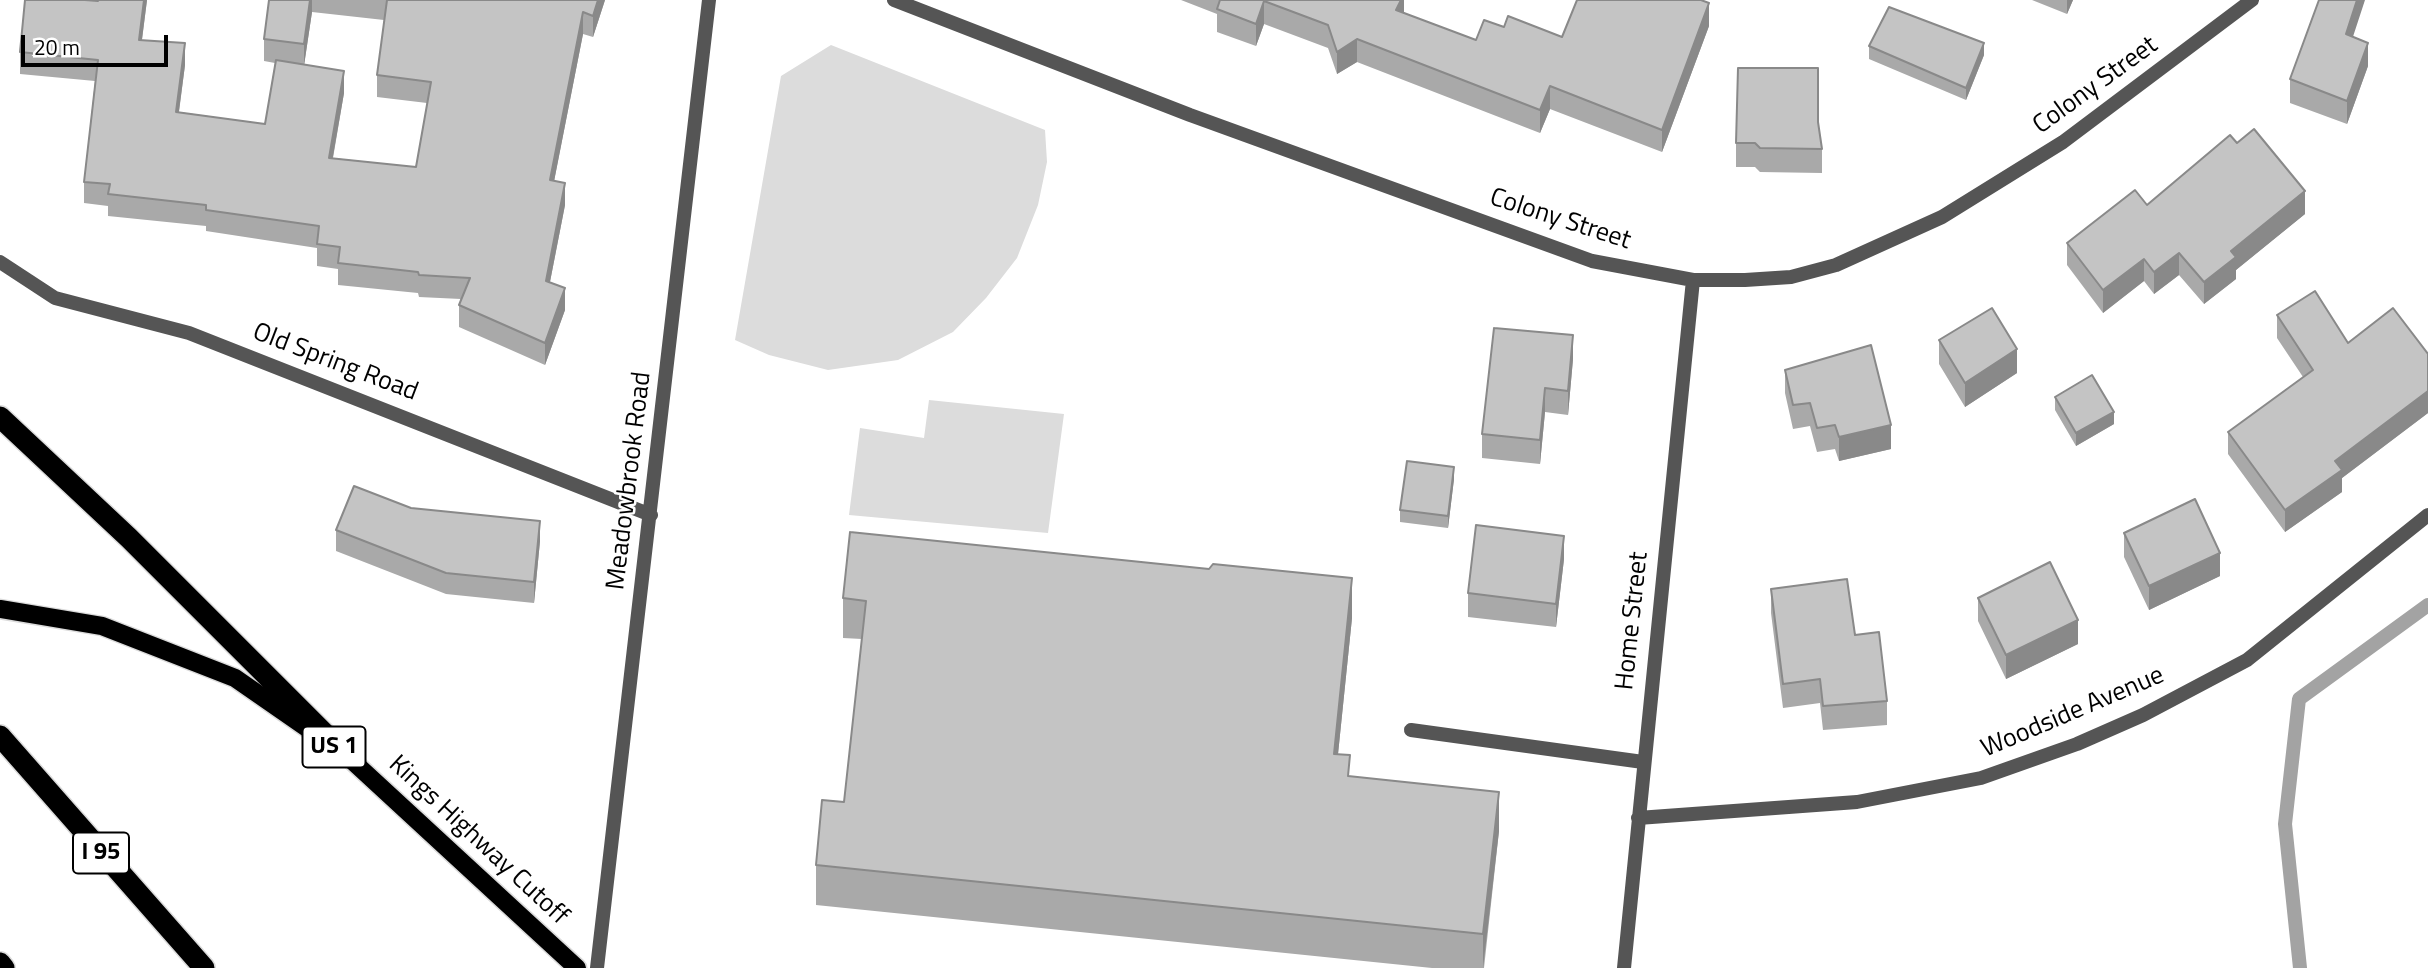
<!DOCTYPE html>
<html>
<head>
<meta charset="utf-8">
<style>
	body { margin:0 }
	#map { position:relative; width:2428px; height:968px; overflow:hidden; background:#fff; font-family:"Titillium Web",sans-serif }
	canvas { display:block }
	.scale { position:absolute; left:21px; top:35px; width:147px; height:32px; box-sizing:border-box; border:4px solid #000; border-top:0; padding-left:9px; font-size:21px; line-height:24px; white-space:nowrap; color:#000; -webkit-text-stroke:5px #fff; paint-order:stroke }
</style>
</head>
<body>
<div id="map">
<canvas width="2428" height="968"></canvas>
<div class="scale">20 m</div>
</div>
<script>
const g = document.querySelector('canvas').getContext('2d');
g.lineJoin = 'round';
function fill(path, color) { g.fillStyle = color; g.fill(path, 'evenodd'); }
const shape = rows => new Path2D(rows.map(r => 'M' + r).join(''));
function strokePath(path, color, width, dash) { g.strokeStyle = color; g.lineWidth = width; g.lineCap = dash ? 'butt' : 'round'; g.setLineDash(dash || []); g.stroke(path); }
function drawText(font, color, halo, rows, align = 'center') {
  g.font = font + ' "Titillium Web",sans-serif'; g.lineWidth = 5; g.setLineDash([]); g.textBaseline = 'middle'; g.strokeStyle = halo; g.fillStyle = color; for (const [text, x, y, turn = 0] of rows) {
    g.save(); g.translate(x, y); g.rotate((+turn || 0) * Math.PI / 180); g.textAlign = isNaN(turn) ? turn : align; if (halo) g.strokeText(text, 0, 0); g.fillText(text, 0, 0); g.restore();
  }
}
fill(shape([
	[831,45,1045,130,1047,162,1038,205,1017,258,986,298,953,332,898,360,828,370,769,355,735,340,781,76],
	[929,400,1064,414,1048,533,849,515,860,428,924,438]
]), '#dcdcdc');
strokePath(shape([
	[2300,968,2285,824,2299,699,2428,605]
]), '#a3a3a3', 14);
const primary = shape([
	[0,609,102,626,235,678,346,755,577,968]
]);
const motorway = shape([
	[0,417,129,538,346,755],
	[0,736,204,968],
	[0,963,4,968]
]);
strokePath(primary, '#dbdbdb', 21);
strokePath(motorway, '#dbdbdb', 24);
strokePath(shape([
	[1411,730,1643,762]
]), '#555', 14);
strokePath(shape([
	[894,0,1190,115,1592,261,1693,280,1745,280,1791,277,1836,265,1942,217,2063,142,2252,0],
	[0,262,55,298,189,333,651,515],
	[1638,818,1857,802,1981,778,2077,744,2143,715,2247,660,2428,515],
	[597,968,709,0],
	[1624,968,1693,280]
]), '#555', 14);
strokePath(primary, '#000', 18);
strokePath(motorway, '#000', 21);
fill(shape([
	[147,0,142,40,185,65,179,112,265,124,275,63,264,61,264,39,269,0,605,0,593,37,583,34,554,181,565,205,550,282,565,310,545,365,459,327,459,305,461,299,419,297,418,293,338,285,338,269,317,266,317,248,206,231,206,226,108,216,108,206,84,203,84,182,95,81,20,74,20,52,98,1],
	[312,12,384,20,377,75,377,97,427,103,416,167,333,158,344,93,304,65],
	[1181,0,1404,0,1404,14,1476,40,1504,27,1562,37,1709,26,1662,152,1550,109,1540,133,1357,62,1337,74,1328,48,1264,24,1256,46,1217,32,1217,14],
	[2032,0,2073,0,2067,14],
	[2353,37,2368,66,2347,124,2290,103,2290,79],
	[1869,46,1984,55,1966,100,1869,59],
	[1818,124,1822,149,1822,173,1760,172,1755,167,1736,167,1736,143],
	[2237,143,2305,214,2236,270,2236,279,2204,304,2179,275,2154,294,2144,281,2103,313,2067,265,2067,243,2147,205],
	[2277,315,2348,343,2428,354,2428,413,2342,478,2342,492,2285,532,2228,454,2228,432,2303,377,2277,338],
	[1939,340,2017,373,1965,407,1939,364],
	[1573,359,1568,415,1545,412,1540,464,1482,458,1482,434],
	[1785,370,1891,449,1839,461,1835,449,1817,452,1810,426,1793,429,1785,393],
	[2055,397,2114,424,2076,446,2055,410],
	[1454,479,1448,528,1400,522,1400,510],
	[411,508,540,541,534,603,446,594,336,551,336,530],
	[2124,533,2220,576,2149,610,2124,557],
	[1564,559,1556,627,1468,617,1468,593],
	[1771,589,1855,635,1887,701,1887,725,1823,730,1820,703,1783,708,1771,613],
	[843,598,1352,618,1338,754,1350,777,1499,831,1484,968,1432,968,816,905,816,865,844,802,862,639,843,638],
	[1978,598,2078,644,2006,679,1978,621]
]), '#a9a9a9');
fill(shape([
	[144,0,147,0,139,62,139,40],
	[310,0,312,0,312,12,304,66,304,44],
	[598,0,605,0,593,37,593,16],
	[1401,0,1404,0,1404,14,1396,10],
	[2067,0,2073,0,2067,14],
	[2357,0,2365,0,2346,58,2346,34],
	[1264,1,1264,24,1256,46,1256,24],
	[1709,3,1709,26,1662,152,1662,130],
	[583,12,583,34,550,202,550,180],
	[1357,39,1357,62,1337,74,1337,52],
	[185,43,185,65,176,133,176,112],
	[1984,43,1984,55,1966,100,1966,88],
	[2368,43,2368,66,2347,124,2347,101],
	[344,71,344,93,329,179,329,158],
	[1550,86,1550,109,1540,133,1540,110],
	[565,183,565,205,546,302,546,281],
	[2305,191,2305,214,2236,270,2236,279,2204,304,2204,282,2231,251],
	[2179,253,2179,275,2154,294,2154,272],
	[2144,259,2144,281,2103,313,2103,290],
	[565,288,565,310,545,365,545,343],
	[1573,335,1573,359,1568,415,1568,391],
	[2017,349,2017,373,1965,407,1965,383],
	[1545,388,1545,412,1540,464,1540,440],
	[2428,391,2428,413,2342,478,2342,492,2285,532,2285,510,2335,461],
	[2114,412,2114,424,2076,446,2076,433],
	[1891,425,1891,449,1839,461,1839,437],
	[1454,467,1454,479,1448,528,1448,516],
	[540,521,540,541,534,603,534,582],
	[1564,536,1564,559,1556,627,1556,604],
	[2220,553,2220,576,2149,610,2149,586],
	[1352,578,1352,618,1334,793,1334,754],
	[2078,620,2078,644,2006,679,2006,655],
	[1499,792,1499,831,1483,968,1483,934]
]), '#898989');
const building = shape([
	[25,0,85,0,98,1,98,0,144,0,139,40,185,43,176,112,265,124,276,60,344,71,329,158,416,167,431,82,377,75,387,0,598,0,593,16,583,12,550,180,565,183,546,281,565,288,545,343,459,305,470,278,419,275,418,272,338,263,340,247,317,244,319,226,206,210,206,205,108,194,110,184,84,182,98,60,20,52,25,0],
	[269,0,310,0,304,44,264,39,269,0],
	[1220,0,1401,0,1396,10,1476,40,1484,20,1504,27,1508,16,1562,37,1577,0,1701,0,1709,3,1662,130,1550,86,1540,110,1357,39,1337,52,1328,25,1264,1,1256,24,1217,9,1220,0],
	[2319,0,2357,0,2346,34,2368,43,2347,101,2290,79,2319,0],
	[1889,7,1984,43,1966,88,1869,46,1889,7],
	[1738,68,1818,68,1818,122,1822,149,1760,148,1755,143,1736,143,1738,68],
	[2254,129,2305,191,2231,251,2236,257,2204,282,2179,253,2154,272,2144,259,2103,290,2067,243,2135,190,2147,205,2230,135,2237,143,2254,129],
	[2315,291,2348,343,2393,308,2428,354,2428,391,2335,461,2342,470,2285,510,2228,432,2313,370,2277,315,2315,291],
	[1992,308,2017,349,1965,383,1939,340,1992,308],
	[1494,328,1573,335,1568,391,1545,388,1540,440,1482,434,1494,328],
	[1871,345,1891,425,1839,437,1835,425,1817,428,1810,403,1793,405,1785,370,1871,345],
	[2092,375,2114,412,2076,433,2055,397,2092,375],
	[1407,461,1454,467,1448,516,1400,510,1407,461],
	[354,486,411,508,540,521,534,582,446,573,336,530,354,486],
	[2195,499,2220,553,2149,586,2124,533,2195,499],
	[1476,525,1564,536,1556,604,1468,593,1476,525],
	[850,532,1209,569,1213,564,1352,578,1334,754,1350,755,1348,776,1499,792,1483,934,816,865,822,800,844,802,866,601,843,598,850,532],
	[2050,562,2078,620,2006,655,1978,598,2050,562],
	[1847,579,1855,635,1879,632,1887,701,1823,706,1820,679,1783,684,1771,589,1847,579]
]);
fill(building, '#c4c4c4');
strokePath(building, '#898989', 2);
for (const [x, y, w] of [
	[334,747,63],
	[101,853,56]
]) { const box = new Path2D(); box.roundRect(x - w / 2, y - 20.5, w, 41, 5); g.fillStyle = '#fff'; g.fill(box); strokePath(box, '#000', 2); }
drawText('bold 24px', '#000', null, [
	["US 1",334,747],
	["I 95",101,853]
]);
drawText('26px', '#000', '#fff', [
	["Colony Street",2096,86,-36],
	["Colony Street",1560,220,18],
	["Old Spring Road",335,363,21],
	["Meadowbrook Road",630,481,-83],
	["Home Street",1633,621,-84],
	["Woodside Avenue",2073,713,-23],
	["Kings Highway Cutoff",478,841,43]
]);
</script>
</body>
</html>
